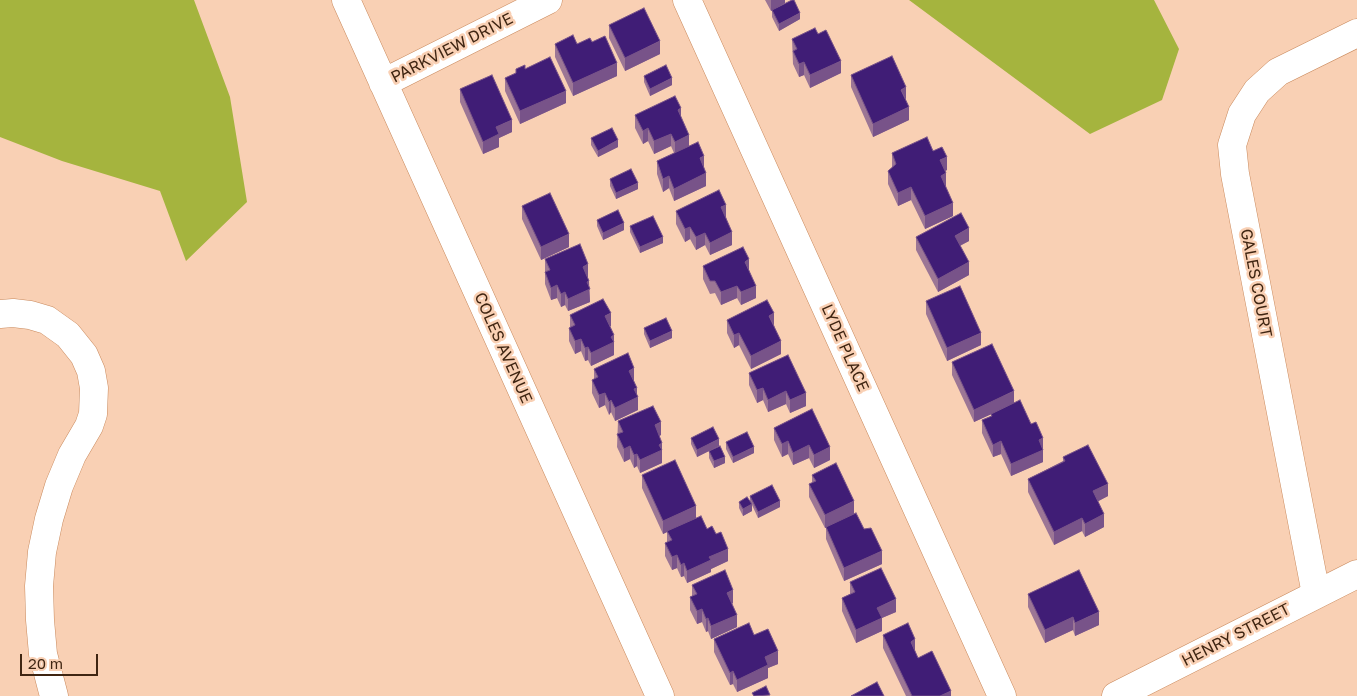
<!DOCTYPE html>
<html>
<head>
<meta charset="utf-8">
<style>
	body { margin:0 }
	#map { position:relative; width:1357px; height:696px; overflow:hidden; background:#f9d0b4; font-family:"Golos Text",sans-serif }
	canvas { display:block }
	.scale { position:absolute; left:20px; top:654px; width:78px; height:22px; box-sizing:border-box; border:2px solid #3f2512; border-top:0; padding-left:6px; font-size:15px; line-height:18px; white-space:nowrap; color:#3f2512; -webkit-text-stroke:4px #f9d0b4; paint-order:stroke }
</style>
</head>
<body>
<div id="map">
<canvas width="1357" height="696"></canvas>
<div class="scale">20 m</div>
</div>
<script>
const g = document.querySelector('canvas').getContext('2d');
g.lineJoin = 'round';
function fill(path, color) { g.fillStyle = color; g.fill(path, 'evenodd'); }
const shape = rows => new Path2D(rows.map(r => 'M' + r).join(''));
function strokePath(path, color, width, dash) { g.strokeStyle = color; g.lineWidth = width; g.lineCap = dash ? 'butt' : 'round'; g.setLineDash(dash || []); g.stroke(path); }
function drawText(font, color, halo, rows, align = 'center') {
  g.font = font + ' "Golos Text",sans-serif'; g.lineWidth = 5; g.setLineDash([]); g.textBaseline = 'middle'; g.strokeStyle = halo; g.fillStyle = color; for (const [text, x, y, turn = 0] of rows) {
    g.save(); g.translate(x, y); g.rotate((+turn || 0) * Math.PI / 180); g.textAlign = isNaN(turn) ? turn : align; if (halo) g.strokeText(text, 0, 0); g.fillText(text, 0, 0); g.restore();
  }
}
fill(shape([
	[0,0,194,0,230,97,247,202,186,261,160,191,62,161,0,137],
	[909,0,1154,0,1179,49,1162,100,1090,134]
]), '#a5b43e');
const minor = shape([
	[346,0,660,696],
	[687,0,1002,696],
	[383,83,548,0],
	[0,314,13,313,30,315,47,320,68,335,84,355,91,371,94,388,93,414,89,426,72,455,59,486,49,519,42,552,39,586,40,620,43,654,54,696],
	[1316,594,1235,174,1232,145,1242,114,1257,91,1278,72,1357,33],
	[1116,696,1357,574]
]);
strokePath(minor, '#c9895c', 29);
strokePath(minor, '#fff', 28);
fill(shape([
	[765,0,785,0,785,3,771,11],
	[772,10,800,19,779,31,772,17],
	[609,25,660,54,625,71,609,38],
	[818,34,841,73,810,88,804,75,799,77,793,64,792,39],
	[592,42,617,76,573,96,555,57,555,44,577,44],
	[851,75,909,120,873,137,851,87],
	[644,76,672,85,650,96,644,82],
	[505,78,566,103,520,124,505,91],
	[460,89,512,132,499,138,499,147,483,154,460,102],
	[635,115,681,118,689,146,704,167,706,186,674,201,669,188,663,192,657,174,657,161,674,153,671,146,654,154,648,141,643,144,635,128],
	[591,138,618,147,598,157,591,145],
	[933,151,947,170,945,171,945,186,953,216,925,229,911,200,898,206,888,184,888,171,892,168,892,153],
	[610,179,638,189,616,199,610,186],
	[522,206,569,247,541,260,522,219],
	[676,211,726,217,732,245,710,255,705,245,696,250,690,239,685,242,676,224],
	[597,220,624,230,603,240,597,226],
	[630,226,663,243,640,253,630,232],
	[916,237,969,241,960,246,969,275,938,292,916,250],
	[545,259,588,277,589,287,590,302,568,311,565,305,561,307,557,298,551,300,545,284],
	[703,266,749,270,756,298,741,305,737,298,721,305,715,293,710,294,703,279],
	[926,301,981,345,947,361,926,314],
	[570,315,611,326,610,326,614,348,614,355,591,366,588,360,585,361,581,351,575,354,569,341,569,328,570,328],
	[727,320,774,325,781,354,751,369,739,345,734,348,727,333],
	[644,328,672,338,650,348,644,334],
	[788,355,806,406,790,413,786,404,768,412,763,400,757,403,749,385,749,373],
	[952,362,1014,403,1043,462,1011,476,1001,454,993,457,982,433,982,420,991,416,991,414,974,422,952,375],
	[594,369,634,381,637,394,638,410,615,421,611,412,609,415,605,405,599,408,592,393,592,380,594,379],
	[812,409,830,460,814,468,809,458,793,465,788,454,782,457,774,440,774,428],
	[618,421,661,435,659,436,662,456,662,463,640,473,637,466,634,468,630,459,624,462,617,447],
	[691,438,719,446,697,457,691,444],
	[726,442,754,453,733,463,726,449],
	[709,451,725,463,714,468,709,458],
	[1063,457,1108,496,1098,501,1104,527,1085,537,1082,531,1054,545,1028,492,1028,479,1063,461],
	[642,475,696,518,707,529,728,561,711,569,711,572,687,583,684,576,681,577,677,568,672,570,665,556,665,543,667,542,667,532,663,534,642,488],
	[812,475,854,514,864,529,882,564,844,581,826,539,826,528,825,528,809,497,809,484,812,483],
	[750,496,780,507,758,518,752,505,752,511,743,516,739,508,739,502,750,502],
	[850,582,896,612,882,618,882,631,856,643,842,611,842,598,850,594],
	[692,585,733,603,732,604,737,627,711,639,708,631,706,632,702,622,697,624,690,610,690,597,692,596],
	[1028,594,1099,625,1075,636,1073,630,1045,643,1028,607],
	[754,635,778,664,768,668,768,678,737,692,733,684,730,685,714,652,714,639],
	[883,635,915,651,918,658,951,696,906,696,883,648]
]), '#9c7695');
fill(shape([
	[771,0,785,0,785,3,771,11],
	[800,13,800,19,779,31,779,24],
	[660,41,660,54,625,71,625,58],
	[841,61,841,73,810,88,810,75],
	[804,62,804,75,799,77,799,64],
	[617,63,617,76,573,96,573,83],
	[672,78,672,85,650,96,650,89],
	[906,87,906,100,901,90],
	[566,91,566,103,520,124,520,111],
	[909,107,909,120,873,137,873,124],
	[681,108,681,121,678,110],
	[512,120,512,132,499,138,499,147,483,154,483,142,496,127],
	[648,128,648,141,643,144,643,131],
	[671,134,671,146,654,154,654,141],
	[689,135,689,147,675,154,675,142],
	[618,140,618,147,598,157,598,151],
	[704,156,704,169,700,158],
	[947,157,947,170,940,173,940,160],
	[706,173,706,186,674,201,674,189],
	[946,173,946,186,941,188,941,176],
	[669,176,669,188,663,192,663,179],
	[638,183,638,189,616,199,616,193],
	[911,187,911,200,898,206,898,193],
	[953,203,953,216,925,229,925,216],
	[726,205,726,217,721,220,721,207],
	[624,223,624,230,603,240,603,233],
	[690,227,690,239,685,242,685,229],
	[969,228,969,241,955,248,955,236],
	[732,232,732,245,710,255,710,243],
	[705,233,705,245,696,250,696,237],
	[569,234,569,247,541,260,541,247],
	[663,237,663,243,640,253,640,247],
	[749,259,749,272,745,262],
	[969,262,969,275,938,292,938,279],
	[588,264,588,277,583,280,583,267],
	[589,281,590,302,568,311,568,299,587,282],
	[557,285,557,298,551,300,551,288],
	[737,286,737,298,721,305,721,292],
	[756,286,756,298,741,305,741,292],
	[565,292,565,305,561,307,561,294],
	[611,313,611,326,605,329,605,316],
	[774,313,774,326,769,316],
	[672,331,672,338,650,348,650,341],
	[739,333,739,345,734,348,734,335],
	[981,333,981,345,947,361,947,348],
	[614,335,614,355,591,366,591,353,611,337],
	[581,339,581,351,575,354,575,341],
	[781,341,781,354,751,369,751,356],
	[588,347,588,360,585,361,585,348],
	[634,368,634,381,629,383,629,371],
	[637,388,637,398,638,397,638,410,615,421,615,408,634,389],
	[763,388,763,400,757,403,757,390],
	[786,391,786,404,768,412,768,400],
	[1014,391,1014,404,974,422,974,410],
	[605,393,605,405,599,408,599,395],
	[806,393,806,406,790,413,790,400],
	[611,400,611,412,609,415,609,402],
	[661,422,661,435,655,438,655,425],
	[1043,438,1043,462,1011,476,1011,464,1039,440],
	[719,439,719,446,697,457,697,450],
	[788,441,788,454,782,457,782,444],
	[1001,441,1001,454,993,457,993,445],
	[662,443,662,463,640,473,640,460,659,445],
	[809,445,809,458,793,465,793,453],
	[630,446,630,459,624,462,624,449],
	[754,447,754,453,733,463,733,457],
	[830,447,830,460,814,468,814,455],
	[637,454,637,466,634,468,634,455],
	[725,457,725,463,714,468,714,461],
	[1108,484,1108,496,1093,504,1093,491],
	[780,501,780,507,758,518,758,512],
	[854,501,854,514,825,528,825,515],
	[752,504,752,511,743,516,743,509],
	[696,506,696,518,663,534,663,521],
	[1104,514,1104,527,1085,537,1085,524],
	[1082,518,1082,531,1054,545,1054,532],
	[728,549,728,561,711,569,711,572,687,583,687,571,709,557],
	[882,551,882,564,844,581,844,568],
	[677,555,677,568,672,570,672,557],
	[684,563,684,576,681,577,681,565],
	[733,590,733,603,727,605,727,593],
	[896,599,896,612,877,620,877,608],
	[702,609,702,622,697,624,697,611],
	[1099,612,1099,625,1075,636,1075,623],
	[737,615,737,627,711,639,711,626],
	[1073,617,1073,630,1045,643,1045,630],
	[708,618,708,631,706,632,706,619],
	[882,618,882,631,856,643,856,630],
	[915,639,915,652,911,642],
	[778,651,778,664,768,668,768,678,737,692,737,680,765,657],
	[733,671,733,684,730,685,730,673],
	[951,691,951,696,940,696]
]), '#785389');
const building = shape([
	[792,0,794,0,800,13,779,24,772,10,792,0],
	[644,8,660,41,625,58,609,25,644,8],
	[815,28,818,34,826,30,841,61,810,75,804,62,799,64,793,51,797,49,792,39,815,28],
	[573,35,577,44,590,38,592,42,605,36,617,63,573,83,555,44,573,35],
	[892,56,906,87,901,90,909,107,873,124,851,75,892,56],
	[550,57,566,91,520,111,505,78,516,73,516,69,525,65,525,69,550,57],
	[666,65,672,78,650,89,644,76,666,65],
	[492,75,512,120,496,127,499,134,483,142,460,89,492,75],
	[675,96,681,108,678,110,689,135,675,142,671,134,654,141,648,128,643,131,635,115,675,96],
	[612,128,618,140,598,151,591,138,612,128],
	[927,137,933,151,942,147,947,157,940,160,946,173,941,176,953,203,925,216,911,187,898,193,888,171,896,164,892,153,927,137],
	[698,142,704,156,700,158,706,173,674,189,669,176,663,179,657,161,698,142],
	[631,169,638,183,616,193,610,179,631,169],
	[719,190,726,205,721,207,732,232,710,243,705,233,696,237,690,227,685,229,676,211,719,190],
	[550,193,569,234,541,247,522,206,550,193],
	[618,210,624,223,603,233,597,220,618,210],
	[961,213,969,228,955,236,969,262,938,279,916,237,961,213],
	[653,216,663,237,640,247,630,226,653,216],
	[580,244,588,264,583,267,589,281,587,282,590,289,568,299,565,292,561,294,557,285,551,288,545,272,550,270,545,259,580,244],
	[743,247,749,259,745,262,756,286,741,292,737,286,721,292,715,281,710,281,703,266,743,247],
	[960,286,981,333,947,348,926,301,960,286],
	[603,299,611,313,605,316,614,335,611,337,614,342,591,353,588,347,585,348,581,339,575,341,569,328,575,325,570,315,603,299],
	[767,300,774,313,769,316,781,341,751,356,739,333,734,335,727,320,767,300],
	[666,318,672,331,650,341,644,328,666,318],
	[992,344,1014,391,974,410,952,362,992,344],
	[628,353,634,368,629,371,637,388,634,389,638,397,615,408,611,400,609,402,605,393,599,395,592,380,598,377,594,369,628,353],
	[788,355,806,393,790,400,786,391,768,400,763,388,757,390,749,373,788,355],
	[1020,400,1031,424,1036,422,1043,438,1039,440,1043,450,1011,464,1001,441,993,445,982,420,992,416,991,414,1020,400],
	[653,406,661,422,655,425,662,443,659,445,662,450,640,460,637,454,634,455,630,446,624,449,617,434,623,432,618,421,653,406],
	[812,409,830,447,814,455,809,445,793,453,788,441,782,444,774,428,812,409],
	[713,427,719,439,697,450,691,438,713,427],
	[747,432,754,447,733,457,726,442,747,432],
	[1088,445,1108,484,1093,491,1104,514,1085,524,1082,518,1054,532,1028,479,1065,461,1063,457,1088,445],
	[720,446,725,457,714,461,709,451,720,446],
	[675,460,696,506,663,521,642,475,675,460],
	[836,463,854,501,825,515,809,484,816,481,812,475,836,463],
	[772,485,780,501,758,512,750,496,772,485],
	[747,497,752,504,743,509,739,502,747,497],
	[856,513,864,529,871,528,882,551,844,568,826,527,856,513],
	[701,516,707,529,712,526,716,534,721,532,728,549,709,557,711,560,687,571,684,563,681,565,677,555,672,557,665,543,672,540,667,531,701,516],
	[881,568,896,599,877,608,882,618,856,630,842,598,855,592,850,582,881,568],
	[725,570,733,590,727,593,737,615,711,626,708,618,706,619,702,609,697,611,690,597,697,594,692,585,725,570],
	[1079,570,1099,612,1075,623,1073,617,1045,630,1028,594,1079,570],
	[749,623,754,635,768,629,778,651,765,657,768,665,737,680,733,671,730,673,714,639,749,623],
	[908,623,915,639,911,642,918,658,932,651,951,691,940,696,912,696,883,635,908,623],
	[877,682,884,696,851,696,877,682],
	[766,686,770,695,754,696,752,693,766,686]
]);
fill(building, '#401d76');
strokePath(building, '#785389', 1);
drawText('16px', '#3f2512', '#f9d0b4', [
	["PARKVIEW DRIVE",452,48,-27],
	["GALES COURT",1256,283,79],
	["COLES AVENUE",503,348,66],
	["LYDE PLACE",845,348,66],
	["HENRY STREET",1236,635,-27]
]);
</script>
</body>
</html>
